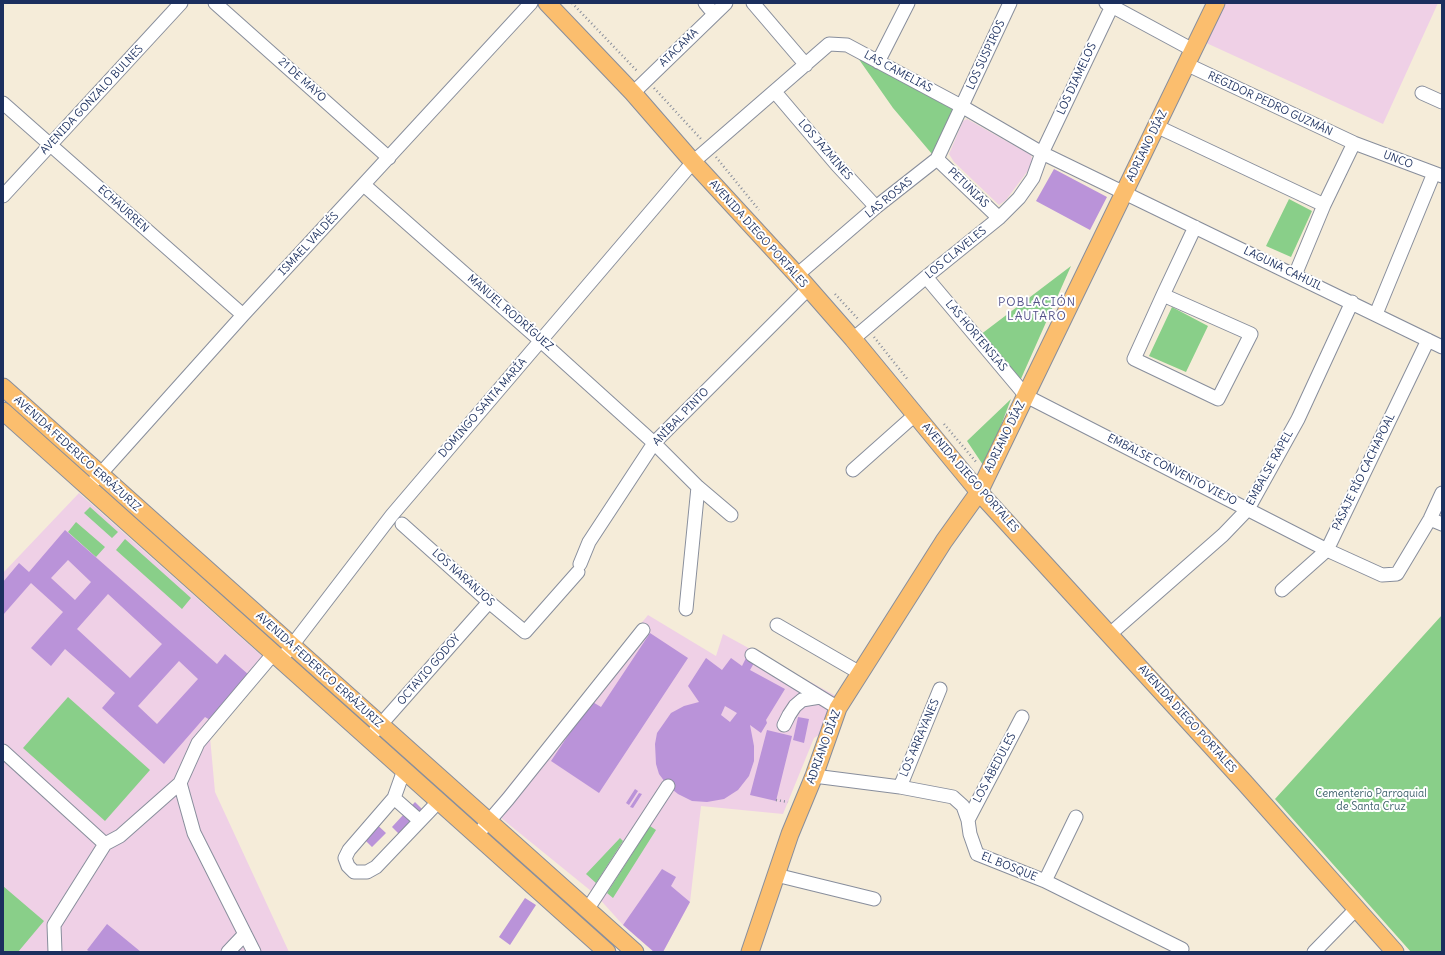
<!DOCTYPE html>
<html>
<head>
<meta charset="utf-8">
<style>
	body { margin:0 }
	#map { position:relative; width:1445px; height:955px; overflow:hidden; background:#f5ecd9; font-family:Delius,sans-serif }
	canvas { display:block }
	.frame { position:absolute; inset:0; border:4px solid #1b2f5e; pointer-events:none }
</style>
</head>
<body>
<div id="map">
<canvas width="1445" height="955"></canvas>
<div class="frame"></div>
</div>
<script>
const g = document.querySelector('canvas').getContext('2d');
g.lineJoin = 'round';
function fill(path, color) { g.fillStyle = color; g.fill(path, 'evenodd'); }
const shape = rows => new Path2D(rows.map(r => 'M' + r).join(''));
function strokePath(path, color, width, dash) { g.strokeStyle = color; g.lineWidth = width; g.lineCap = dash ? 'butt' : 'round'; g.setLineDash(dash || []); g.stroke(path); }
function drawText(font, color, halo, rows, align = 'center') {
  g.font = font + ' Delius,sans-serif'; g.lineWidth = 4; g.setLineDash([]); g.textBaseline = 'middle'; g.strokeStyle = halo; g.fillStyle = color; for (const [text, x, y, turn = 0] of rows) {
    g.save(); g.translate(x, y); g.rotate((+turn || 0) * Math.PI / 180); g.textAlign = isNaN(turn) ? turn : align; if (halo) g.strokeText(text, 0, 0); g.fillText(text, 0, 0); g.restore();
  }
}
fill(shape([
	[1220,3,1438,3,1383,124,1202,41],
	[967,119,1031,155,1033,164,1006,200,999,205,954,162,949,154,963,121],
	[79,493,272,665,210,737,215,792,289,952,3,952,3,573],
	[648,615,716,656,723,634,836,696,819,735,814,738,783,814,701,806,690,902,663,952,654,952,623,925,596,895,490,809]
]), '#efd0e6');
fill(shape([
	[858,58,954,110,932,154,893,108],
	[1289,199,1312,211,1291,257,1266,246],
	[1071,266,1020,381,980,335],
	[1172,307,1208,326,1186,372,1149,356],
	[1011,399,985,468,967,441],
	[90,507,118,532,112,538,84,513],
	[76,522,105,547,96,557,68,532],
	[125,539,191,598,182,609,116,550],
	[1442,615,1442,952,1411,952,1275,799],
	[68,697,150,770,105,821,23,748],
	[650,826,656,830,613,898,607,893],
	[620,838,623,841,596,883,586,874],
	[3,886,44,921,18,952,3,952]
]), '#89cf89');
fill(shape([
	[1054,169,1107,197,1090,230,1036,201],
	[65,530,217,664,225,654,249,675,210,720,205,717,164,764,102,708,115,693,65,649,51,666,31,648,63,612,31,583,3,615,3,582,19,563,29,572],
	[68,560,91,582,75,600,51,578],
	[108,594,162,644,130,678,77,629],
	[179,661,198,679,157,724,138,706],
	[650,633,688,658,599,793,551,761,591,701,601,707],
	[706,658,722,670,731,658,742,666,746,658,754,663,750,670,785,689,766,720,767,723,761,733,750,725,754,746,754,761,749,776,738,790,724,799,707,802,692,801,678,794,668,786,659,774,656,764,655,744,657,733,671,713,684,706,699,702,688,686],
	[725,706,737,713,730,722,721,715],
	[798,717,809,719,804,743,793,740],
	[767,730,792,736,776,801,750,795],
	[635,789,638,791,629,805,626,803],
	[639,793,642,794,633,808,630,807],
	[415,802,423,810,400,835,392,827],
	[371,819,386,833,372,847,358,833],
	[662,869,676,877,671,886,690,902,663,952,654,952,623,925],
	[525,898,536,905,510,945,499,937],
	[107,924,141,952,90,952,87,950]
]), '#ba93d9');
const minor = shape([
	[215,3,389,158],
	[705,3,714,14],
	[753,3,806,65],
	[1106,3,1193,50],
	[878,62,908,3],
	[1186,64,1354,143,1442,176],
	[775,92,837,165,876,207],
	[633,93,726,3],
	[1422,93,1442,102],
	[3,103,243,315],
	[1156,126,1324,205],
	[937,159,999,218],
	[364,185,541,341,654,443,698,487,731,515],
	[3,196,181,3],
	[797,275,876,207,937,159,1010,3],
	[1295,275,1324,205,1354,143],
	[926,277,1026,396,1327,550,1382,575,1397,574,1430,519,1442,493],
	[1163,295,1251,334,1218,399,1134,359,1163,295,1195,227],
	[1376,314,1434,173],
	[853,339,926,277,999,218,1019,198,1033,178,1042,153,1112,6],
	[853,470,916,414],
	[95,480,243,315,531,3],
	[1430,519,1442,524],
	[402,524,489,602,525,632,578,572],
	[580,564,589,542,654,443,808,289],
	[1282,590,1327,550,1428,340],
	[686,609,698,487],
	[777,625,860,673],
	[1110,634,1223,535,1248,509,1298,419,1352,302],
	[287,652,392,515,693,162,829,44,847,45,963,107,1042,153,1442,347],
	[752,655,838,708],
	[784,725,789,715,795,706,802,700,820,697],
	[375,731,489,602],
	[3,751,105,844,120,836,180,783,198,743,274,653],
	[404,770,394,798,420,821],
	[814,776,900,787,953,797,963,806,968,820,970,834,977,854,1045,881,1182,949],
	[180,783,194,833,254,952],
	[900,787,940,689],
	[394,798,349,850,345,858,348,866,354,872,367,872,376,867,439,801],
	[968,820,1022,717],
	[483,828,508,799,643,630],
	[776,875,874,899],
	[1045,881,1076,817],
	[587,910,668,786],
	[55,952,54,925,105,844],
	[228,952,245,934],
	[1314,952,1356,909]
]);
const major = shape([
	[547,3,633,93,693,162,797,275,853,339,979,492,1244,782,1395,952],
	[3,387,635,952],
	[3,411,607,952],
	[750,952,790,834,814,776,838,708,944,541,979,492,1216,3]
]);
strokePath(minor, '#888e9c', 15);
strokePath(major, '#888e9c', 19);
strokePath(shape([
	[572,3,638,72],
	[654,88,701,139],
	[716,157,759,210],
	[835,294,859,320],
	[874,337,908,380],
	[944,424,977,463],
	[776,800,788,802]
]), '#888e9c', 2.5, [1, 3]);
strokePath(minor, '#fff', 13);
strokePath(major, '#fbbe6e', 17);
drawText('11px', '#1b2f5e', '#fff', [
	["ATACAMA",679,48,-44],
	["LOS SUSPIROS",986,55,-65],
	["LAS CAMELIAS",898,72,28],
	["LOS DIAMELOS",1077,79,-65],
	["21 DE MAYO",302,80,42],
	["AVENIDA GONZALO BULNES",92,100,-47],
	["REGIDOR PEDRO GUZMÁN",1270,104,25],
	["ADRIANO DÍAZ",1147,146,-64],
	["LOS JAZMINES",825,150,49],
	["UNCO",1398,160,21],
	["PETUNIAS",968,188,44],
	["LAS ROSAS",889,198,-39],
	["ECHAURREN",123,209,42],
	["AVENIDA DIEGO PORTALES",758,234,48],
	["ISMAEL VALDÉS",309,244,-47],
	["LOS CLAVELES",956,253,-39],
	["LAGUNA CAHUIL",1283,269,26],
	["MANUEL RODRÍGUEZ",510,313,41],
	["LAS HORTENSIAS",976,336,50],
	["DOMINGO SANTA MARÍA",483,408,-49],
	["ANÍBAL PINTO",681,417,-46],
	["ADRIANO DÍAZ",1005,437,-64],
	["AVENIDA FEDERICO ERRÁZURIZ",77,454,42],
	["EMBALSE RAPEL",1270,468,-61],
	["EMBALSE CONVENTO VIEJO",1172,470,27],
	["PASAJE RÍO CACHAPOAL",1364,472,-64],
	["AVENIDA DIEGO PORTALES",970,478,49],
	["LOS NARANJOS",463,578,42],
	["AVENIDA FEDERICO ERRÁZURIZ",319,670,42],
	["OCTAVIO GODOY",429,670,-49],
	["AVENIDA DIEGO PORTALES",1187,719,48],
	["LOS ARRAYANES",920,738,-67],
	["ADRIANO DÍAZ",824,747,-70],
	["LOS ABEDULES",995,768,-62],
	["EL BOSQUE",1009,867,22]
]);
drawText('11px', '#3c5f6b', '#fff', [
	["Cementerio Parroquial",1371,794],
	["de Santa Cruz",1371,807]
]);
g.letterSpacing = '1px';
drawText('12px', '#535289', '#fff', [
	["POBLACIÓN",1037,303],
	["LAUTARO",1037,317]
]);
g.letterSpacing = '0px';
</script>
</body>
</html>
